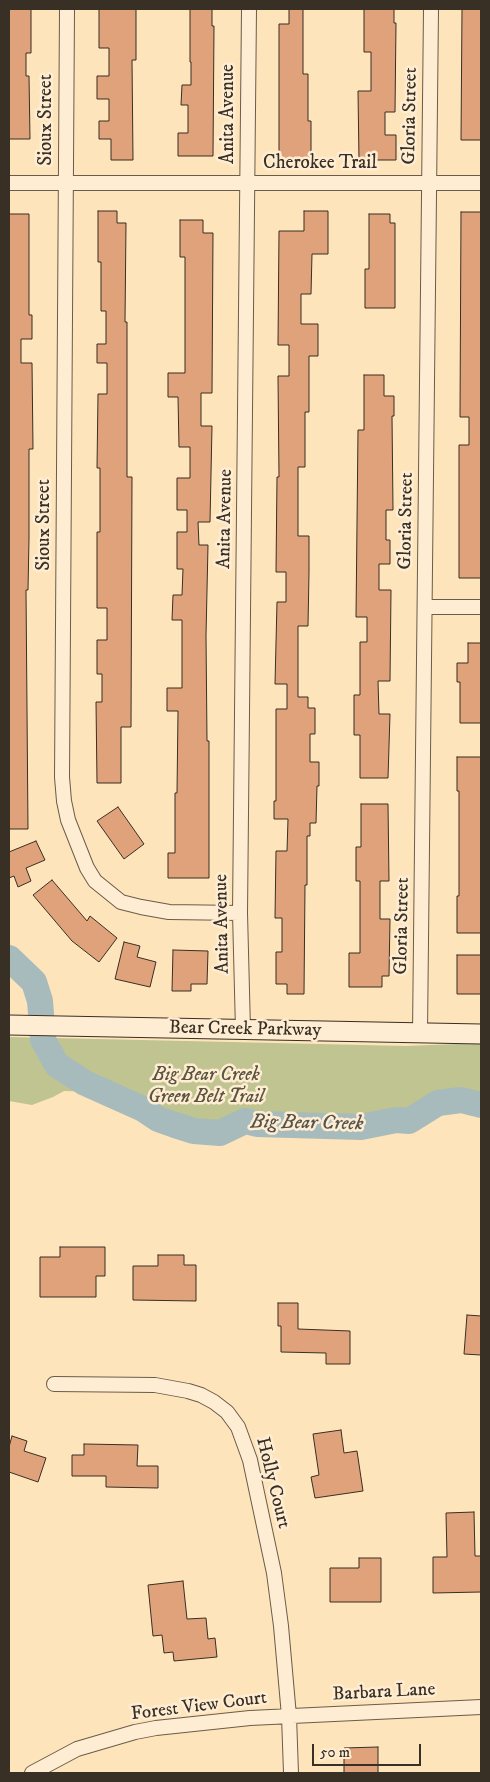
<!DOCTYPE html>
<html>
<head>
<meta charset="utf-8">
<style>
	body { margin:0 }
	#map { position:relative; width:490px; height:1782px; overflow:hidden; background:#fee4ba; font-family:"IM FELL DW Pica",serif }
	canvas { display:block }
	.frame { position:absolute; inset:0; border:10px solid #382f25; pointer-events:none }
	.scale { position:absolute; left:312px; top:1744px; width:109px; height:22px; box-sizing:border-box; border:2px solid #382f25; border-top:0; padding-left:6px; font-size:15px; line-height:18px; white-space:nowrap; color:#382f25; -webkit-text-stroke:4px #feedd2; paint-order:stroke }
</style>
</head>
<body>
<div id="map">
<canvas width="490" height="1782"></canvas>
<div class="frame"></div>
<div class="scale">50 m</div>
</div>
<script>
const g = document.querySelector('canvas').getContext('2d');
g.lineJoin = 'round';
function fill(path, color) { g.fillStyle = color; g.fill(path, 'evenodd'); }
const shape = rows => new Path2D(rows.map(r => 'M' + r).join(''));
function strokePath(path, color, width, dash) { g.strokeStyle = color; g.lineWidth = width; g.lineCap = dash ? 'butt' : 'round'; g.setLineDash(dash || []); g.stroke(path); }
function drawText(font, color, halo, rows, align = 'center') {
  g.font = font + ' "IM FELL DW Pica",serif'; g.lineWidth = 5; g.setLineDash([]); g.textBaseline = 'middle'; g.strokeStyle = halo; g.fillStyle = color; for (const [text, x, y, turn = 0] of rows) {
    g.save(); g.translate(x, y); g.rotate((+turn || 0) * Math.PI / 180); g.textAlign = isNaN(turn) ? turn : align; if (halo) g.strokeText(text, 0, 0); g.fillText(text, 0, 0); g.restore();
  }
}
fill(shape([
	[9,1037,406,1046,481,1043,481,1105,461,1100,439,1103,409,1121,361,1127,257,1124,245,1121,220,1133,194,1131,175,1125,99,1092,64,1091,53,1097,32,1105,9,1101]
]), '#bfc490');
strokePath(shape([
	[9,958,34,982,40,1001,43,1040,57,1065,85,1083,143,1109,158,1119,175,1125,194,1131,220,1133,245,1121,257,1124,361,1127,396,1120,409,1121,438,1103,461,1100,481,1105]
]), '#a7bbbc', 26);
const building = shape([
	[9,9,31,9,31,53,26,53,26,76,29,76,30,139,9,139,9,9],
	[99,9,136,9,136,60,132,60,133,160,111,160,111,139,99,139,99,121,109,121,109,99,97,99,97,76,109,76,109,48,99,48,99,9],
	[190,9,212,9,212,26,214,26,213,156,178,156,178,133,188,133,188,105,181,105,182,85,191,85,191,62,190,62,190,9],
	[289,9,303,9,303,74,308,74,308,121,311,121,311,161,279,161,279,24,289,24,289,9],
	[364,9,394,9,394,23,396,23,395,112,385,112,385,135,396,135,396,160,359,160,358,91,371,91,371,52,364,52,364,9],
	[462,9,481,9,481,140,461,140,462,9],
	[98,211,117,211,117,223,126,223,125,322,127,322,127,477,132,477,131,727,121,727,121,783,97,783,96,702,102,702,102,674,97,674,97,640,107,640,107,608,97,608,97,532,100,532,100,468,97,468,98,394,107,394,107,363,97,363,97,344,106,344,106,311,101,311,101,262,98,262,98,211],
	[304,211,328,211,328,254,312,254,311,294,301,294,301,324,318,324,318,356,309,356,309,412,305,412,305,467,298,467,298,536,309,536,309,572,308,626,298,626,298,697,308,697,308,708,315,708,315,734,310,734,310,762,319,762,319,786,317,786,316,823,310,823,310,836,307,836,307,885,305,885,304,994,287,994,287,984,276,984,276,952,282,952,282,918,275,918,276,851,287,851,288,819,274,819,274,801,276,801,276,709,287,709,287,684,275,684,277,602,286,602,286,572,276,572,277,477,279,477,278,376,289,376,289,345,278,345,279,231,304,231,304,211],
	[461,212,481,212,481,578,459,578,459,445,469,445,469,417,460,417,461,212],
	[9,214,29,214,29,315,32,315,32,339,21,339,21,363,32,363,33,449,29,449,29,538,28,590,26,590,28,829,9,829,9,214],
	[369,214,390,214,390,223,395,223,395,308,365,308,365,269,369,269,369,214],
	[180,220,203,220,203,233,213,233,212,393,201,393,201,426,212,426,210,522,198,522,199,545,208,545,206,636,207,741,209,741,209,878,168,878,168,853,175,853,175,793,177,793,178,711,167,711,167,688,182,688,182,620,172,620,173,595,182,595,183,569,177,569,177,532,187,532,187,510,177,510,177,478,190,478,190,447,179,447,178,397,168,397,168,373,185,373,185,257,180,257,180,220],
	[364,375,384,375,384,396,394,396,394,416,392,416,393,510,386,510,386,540,390,540,390,564,379,564,379,590,391,590,390,681,378,681,379,714,390,714,388,778,360,778,360,735,354,735,354,695,360,695,360,642,367,642,367,617,356,617,358,430,364,430,364,375],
	[468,643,481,643,481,723,460,723,460,682,457,682,457,663,468,663,468,643],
	[457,757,481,757,481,933,457,933,457,896,459,896,459,791,457,791,457,757],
	[361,804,388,804,389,881,380,881,380,919,390,919,389,976,382,976,382,987,349,987,349,953,360,953,360,881,356,881,356,847,361,847,361,804],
	[118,807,144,844,124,859,97,821,118,807],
	[36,841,45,860,26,868,31,881,18,887,14,876,9,878,9,852,36,841],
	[52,880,87,921,90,916,117,938,99,962,72,941,33,895,52,880],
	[124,942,140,946,137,957,156,962,150,987,115,979,124,942],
	[173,950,208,951,207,984,191,984,191,991,172,991,173,950],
	[457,955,481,955,481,994,457,994,457,955],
	[60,1247,105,1247,105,1276,96,1276,96,1297,40,1297,40,1257,60,1257,60,1247],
	[158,1255,184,1255,184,1265,196,1265,196,1301,133,1300,133,1266,158,1266,158,1255],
	[278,1303,298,1303,298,1329,350,1331,350,1364,326,1364,326,1353,281,1352,281,1326,278,1326,278,1303],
	[467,1315,481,1316,481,1355,464,1354,467,1315],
	[341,1430,344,1453,357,1451,363,1491,315,1498,311,1477,319,1475,313,1434,341,1430],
	[12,1436,27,1441,24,1451,46,1458,38,1482,9,1472,9,1447,12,1436],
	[84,1444,138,1445,137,1466,158,1466,158,1488,106,1487,106,1476,72,1476,72,1455,84,1455,84,1444],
	[474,1512,475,1556,481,1556,481,1592,433,1593,433,1557,447,1557,446,1513,474,1512],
	[359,1558,381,1558,381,1602,330,1602,330,1568,359,1568,359,1558],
	[183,1581,187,1619,206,1618,208,1639,215,1638,217,1657,174,1661,173,1652,164,1653,162,1635,153,1636,148,1585,183,1581],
	[378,1747,378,1773,344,1773,344,1748,378,1747]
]);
fill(building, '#e0a27b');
strokePath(building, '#382f25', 1);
const minor = shape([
	[67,9,62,777,64,801,68,820,87,868,95,881,121,902,141,907,169,912,240,913],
	[9,183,481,183],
	[425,607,481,607],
	[243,1030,240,913,249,9],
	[420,1033,431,9],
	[54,1384,155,1385,188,1391,201,1395,214,1402,227,1412,238,1427,250,1460,274,1573,281,1626,289,1716,291,1773],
	[32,1773,77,1749,135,1732,156,1728,250,1718,481,1707]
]);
const secondary = shape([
	[9,1025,481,1034]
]);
strokePath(minor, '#6a5c4a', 16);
strokePath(secondary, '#382f25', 21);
strokePath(minor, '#feedd2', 14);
strokePath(secondary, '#feedd2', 19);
drawText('19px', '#382f25', '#feedd2', [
	["Anita Avenue",229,114,-90],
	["Gloria Street",411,116,-89],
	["Sioux Street",47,120,-90],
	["Cherokee Trail",320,164],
	["Anita Avenue",226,519,-89],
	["Gloria Street",407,521,-89],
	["Sioux Street",45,525,-90],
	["Anita Avenue",223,924,-91],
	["Gloria Street",403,926,-89],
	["Bear Creek Parkway",245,1030,1],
	["Holly Court",272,1483,76],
	["Barbara Lane",384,1693,-3],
	["Forest View Court",199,1707,-7]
]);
drawText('italic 19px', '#5a5440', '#feedd2', [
	["Big Bear Creek",206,1076],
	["Green Belt Trail",206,1098]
]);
drawText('italic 20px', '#54524b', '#feedd2', [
	["Big Bear Creek",307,1124,1]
]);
</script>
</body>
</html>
